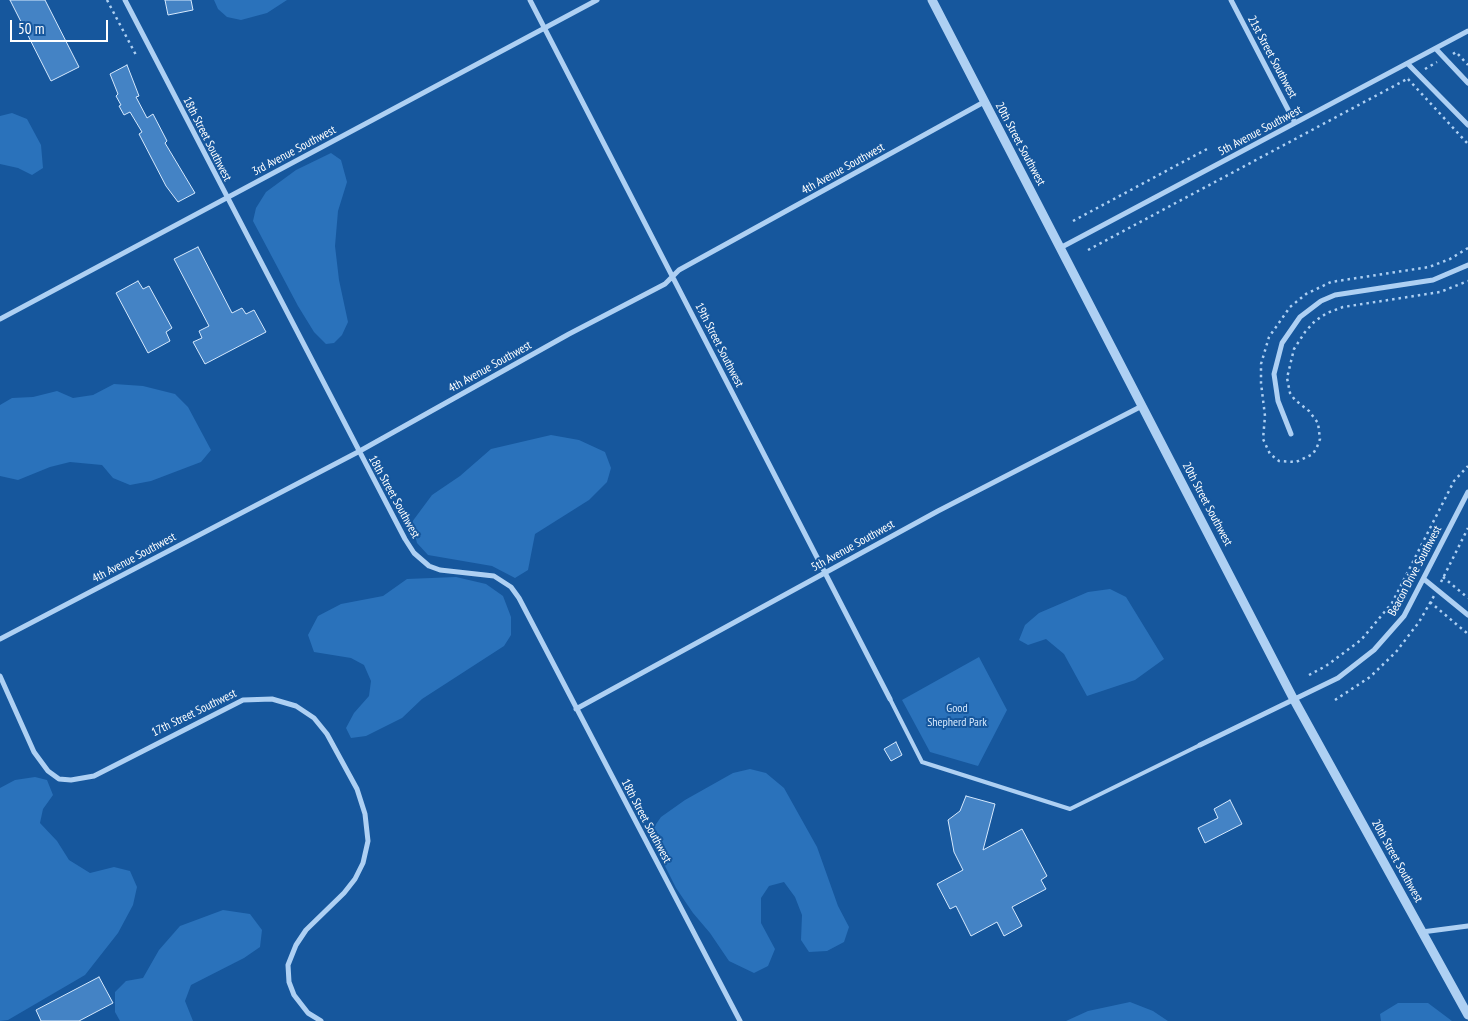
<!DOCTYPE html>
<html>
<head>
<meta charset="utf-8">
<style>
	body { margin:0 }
	#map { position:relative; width:1468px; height:1021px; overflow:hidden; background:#16579d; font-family:"PT Sans Narrow",sans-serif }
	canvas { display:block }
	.scale { position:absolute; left:10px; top:20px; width:98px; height:22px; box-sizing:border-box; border:2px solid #fff; border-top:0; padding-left:6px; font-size:15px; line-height:18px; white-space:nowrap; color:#fff; -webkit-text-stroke:4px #16579d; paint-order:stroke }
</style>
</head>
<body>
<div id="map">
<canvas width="1468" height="1021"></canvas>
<div class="scale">50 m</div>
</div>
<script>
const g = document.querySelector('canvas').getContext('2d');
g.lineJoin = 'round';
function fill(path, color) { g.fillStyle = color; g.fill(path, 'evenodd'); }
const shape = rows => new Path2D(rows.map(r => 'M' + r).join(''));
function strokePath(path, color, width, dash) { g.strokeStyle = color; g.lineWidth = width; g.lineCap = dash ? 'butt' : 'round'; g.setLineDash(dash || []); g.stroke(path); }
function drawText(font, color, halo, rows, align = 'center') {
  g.font = font + ' "PT Sans Narrow",sans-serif'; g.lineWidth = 4; g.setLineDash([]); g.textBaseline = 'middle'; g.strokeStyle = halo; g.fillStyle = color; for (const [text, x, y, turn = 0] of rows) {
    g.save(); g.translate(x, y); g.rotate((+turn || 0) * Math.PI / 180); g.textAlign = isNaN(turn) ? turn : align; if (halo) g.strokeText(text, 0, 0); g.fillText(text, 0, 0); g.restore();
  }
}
fill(shape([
	[214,0,287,0,267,13,241,20,227,17,218,9],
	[12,113,27,119,41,145,43,168,32,175,18,168,0,164,0,116],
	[331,153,341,160,347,182,338,211,335,246,339,280,348,322,342,335,334,343,326,344,314,332,298,306,253,221,256,208,266,192,296,170],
	[114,384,143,386,175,394,188,407,211,450,201,462,151,481,130,485,113,478,102,465,70,462,50,467,18,480,0,476,0,405,12,398,33,397,57,391,73,398,93,395],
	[551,435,579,440,605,452,611,468,607,482,589,500,535,534,528,570,515,578,492,566,428,555,417,543,412,522,432,495,460,476,491,449],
	[456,577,486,584,503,596,511,617,511,635,504,646,422,699,402,718,366,736,351,738,346,728,354,713,369,696,371,681,364,665,351,658,314,652,308,635,318,616,341,604,383,596,407,579],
	[1110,589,1126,597,1164,659,1135,680,1087,696,1064,654,1046,639,1028,645,1019,640,1025,625,1039,613,1088,592],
	[979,657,1007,710,978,766,930,752,902,700],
	[750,769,766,773,784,788,817,847,838,906,849,927,844,942,827,951,809,952,801,940,802,915,795,897,784,882,769,886,761,898,761,923,775,949,768,966,754,973,729,961,710,933,693,913,676,888,656,848,652,830,661,817,685,800,733,773],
	[35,777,47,780,53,795,43,809,40,823,57,841,69,860,90,873,114,867,130,871,137,887,133,905,118,933,85,975,8,1020,0,1021,0,788,15,780],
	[223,910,250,914,262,930,260,947,244,958,191,985,185,1001,193,1021,120,1021,115,1012,115,992,126,981,143,978,159,950,180,926],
	[1130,1002,1153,1011,1168,1021,1066,1021,1088,1011],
	[1398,1003,1428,1003,1452,1021,1381,1021,1380,1014]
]), '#2a72bb');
const building = shape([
	[10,0,45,0,79,67,51,81,10,0],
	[165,0,191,0,193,10,168,15,165,0],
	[127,65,139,96,136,97,147,118,153,114,167,141,165,143,195,193,178,202,166,186,139,134,142,132,130,112,124,115,119,106,121,105,116,96,118,94,110,74,127,65],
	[198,247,232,313,242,308,246,314,254,310,266,332,205,364,193,342,202,338,199,331,209,326,174,259,198,247],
	[138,281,143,289,149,286,172,328,166,332,170,341,148,353,116,293,138,281],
	[896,742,902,755,891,761,884,749,896,742],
	[966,796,995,804,983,850,1022,829,1047,876,1041,880,1046,889,1012,907,1022,926,1004,936,997,922,971,936,956,906,950,909,937,884,963,870,954,852,948,820,960,811,966,796],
	[1230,800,1242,824,1205,843,1198,828,1218,818,1214,809,1230,800],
	[99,977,113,1003,79,1021,41,1021,36,1010,99,977]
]);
fill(building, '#4483c5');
strokePath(building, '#d6e9fd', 1);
strokePath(shape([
	[107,0,136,55],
	[1453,54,1456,52,1468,65],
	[1425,69,1437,62],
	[1408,79,1468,144],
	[1073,221,1207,149],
	[1468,248,1450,259,1429,267,1331,282,1306,294,1290,307,1269,337,1261,364,1261,383,1265,416,1263,439,1270,454,1279,461,1296,462,1313,454,1317,447,1320,439,1318,423,1309,411,1295,400,1290,393,1287,378,1294,349,1305,332,1315,321,1327,313,1343,307,1440,292,1468,281],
	[1088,250,1409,78],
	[1443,577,1468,598],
	[1441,582,1468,528],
	[1430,602,1468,634],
	[1309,675,1326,666,1361,640,1392,603,1454,481,1468,466],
	[1335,700,1370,677,1396,652,1419,622,1434,596]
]), '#aed0f3', 2.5, [2.5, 4]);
strokePath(shape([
	[890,699,922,762,1070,809,1200,745]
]), '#aed0f3', 4);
strokePath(shape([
	[125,0,405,539,414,553,429,566,440,570,494,576,511,587,519,598,740,1021],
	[530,0,890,699],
	[1231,0,1295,123],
	[1436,49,1468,83],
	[1408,64,1468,125],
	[1060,248,1468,31],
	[0,319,597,0],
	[1291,434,1278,401,1274,374,1282,343,1300,317,1321,301,1335,295,1433,280,1468,265],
	[1425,580,1468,615],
	[0,639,358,452,569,334,665,284,679,270,984,102],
	[0,676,34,752,48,771,59,779,71,780,94,776,243,700,272,699,296,706,314,718,327,734,357,789,365,814,368,841,363,863,355,879,344,893,306,930,296,945,288,965,289,982,294,995,308,1013,321,1021],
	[576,709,938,511,1142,406],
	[1200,745,1338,678,1374,650,1404,616,1468,492],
	[1422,932,1468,926]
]), '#aed0f3', 5);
strokePath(shape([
	[932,0,1293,698,1468,1015]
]), '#aed0f3', 9);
drawText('12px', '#fff', '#16579d', [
	["21st Street Southwest",1272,57,62],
	["5th Avenue Southwest",1260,131,-28],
	["18th Street Southwest",207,139,63],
	["20th Street Southwest",1020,144,62],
	["3rd Avenue Southwest",294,151,-28],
	["4th Avenue Southwest",843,169,-29],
	["19th Street Southwest",719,345,63],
	["4th Avenue Southwest",490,367,-29],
	["18th Street Southwest",394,497,61],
	["20th Street Southwest",1207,504,62],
	["5th Avenue Southwest",853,546,-29],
	["4th Avenue Southwest",134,558,-28],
	["Beacon Drive Southwest",1415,571,-62],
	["17th Street Southwest",194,713,-26],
	["18th Street Southwest",646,821,62],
	["20th Street Southwest",1397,861,61]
]);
drawText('12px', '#d6e9fd', '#16579d', [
	["Good",957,709],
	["Shepherd Park",957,723]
]);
</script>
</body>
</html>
